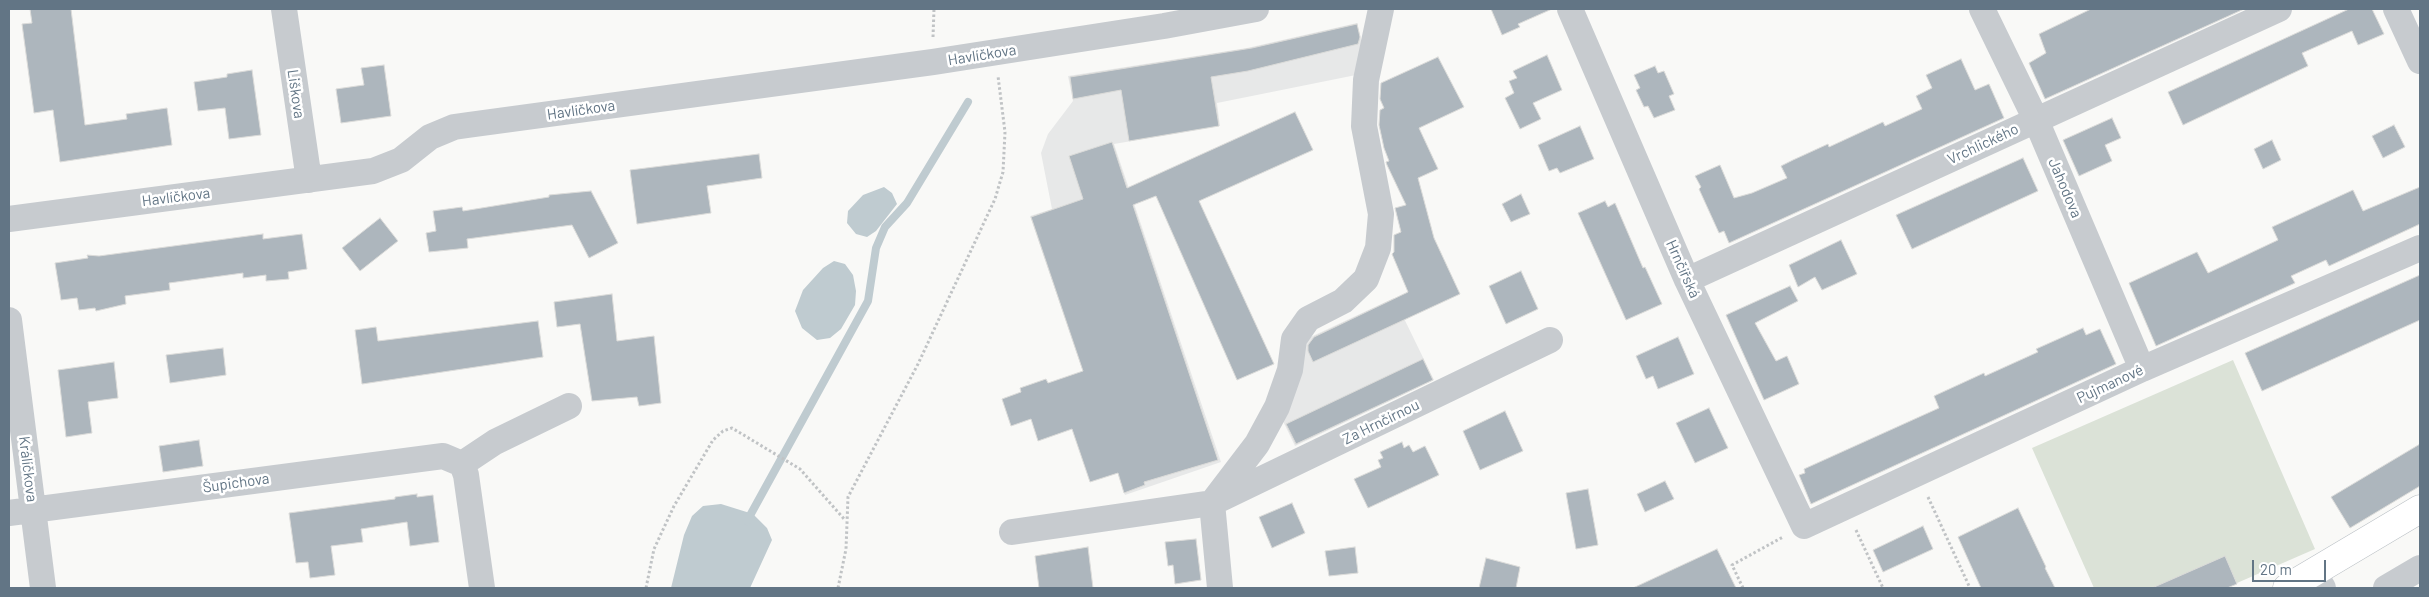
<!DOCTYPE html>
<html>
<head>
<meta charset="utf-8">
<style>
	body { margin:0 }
	#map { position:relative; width:2429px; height:597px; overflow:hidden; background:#f9f9f7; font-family:Barlow,sans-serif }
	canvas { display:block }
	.frame { position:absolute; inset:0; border:10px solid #627585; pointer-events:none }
	.scale { position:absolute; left:2252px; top:560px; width:74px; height:22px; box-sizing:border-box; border:2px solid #627585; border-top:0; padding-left:6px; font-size:15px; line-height:18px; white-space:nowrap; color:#627585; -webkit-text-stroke:4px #fff; paint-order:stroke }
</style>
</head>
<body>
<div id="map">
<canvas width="2429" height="597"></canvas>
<div class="frame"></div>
<div class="scale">20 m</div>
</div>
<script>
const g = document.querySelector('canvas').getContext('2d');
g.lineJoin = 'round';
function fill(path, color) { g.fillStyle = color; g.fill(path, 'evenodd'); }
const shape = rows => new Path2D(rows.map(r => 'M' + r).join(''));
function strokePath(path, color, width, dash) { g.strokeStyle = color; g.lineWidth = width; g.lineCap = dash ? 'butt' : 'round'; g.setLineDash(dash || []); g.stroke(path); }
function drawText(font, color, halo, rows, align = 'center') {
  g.font = font + ' Barlow,sans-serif'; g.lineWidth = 5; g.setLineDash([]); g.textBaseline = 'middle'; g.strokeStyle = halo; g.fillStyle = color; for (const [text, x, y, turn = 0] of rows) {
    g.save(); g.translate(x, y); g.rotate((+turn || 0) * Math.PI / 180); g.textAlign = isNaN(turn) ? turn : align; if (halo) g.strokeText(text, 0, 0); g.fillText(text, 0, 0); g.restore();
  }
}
fill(shape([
	[1357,23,1362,43,1356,75,1217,103,1220,126,1114,144,1221,462,1125,495,1030,216,1052,209,1041,153,1048,134,1073,101,1068,76,1247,48],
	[1394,298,1434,380,1295,446,1280,415,1302,341]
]), '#e7e8e8');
fill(shape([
	[2233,360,2315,549,2237,583,2180,576,2185,588,2094,588,2032,448]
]), '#dbe2d7');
fill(shape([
	[884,187,892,193,897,204,876,231,867,237,856,234,847,223,848,211,863,195],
	[834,261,845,264,853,275,856,291,855,305,841,329,830,338,817,340,802,328,795,311,803,290,823,268],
	[721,504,753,514,767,528,772,540,750,588,671,588,684,535,692,516,703,506]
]), '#bfcbd0');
strokePath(shape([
	[747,521,868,301,876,248,885,227,907,203,968,102]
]), '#bfcbd0', 8);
const building = shape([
	[30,9,71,9,85,125,127,119,126,114,167,108,172,145,60,162,53,110,34,113,22,24,32,23,30,9],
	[1491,9,1552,9,1518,24,1520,27,1502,35,1491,9],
	[2091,9,2244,9,2045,99,2029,63,2046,53,2039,34,2091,9],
	[2349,9,2372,9,2384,34,2358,45,2352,31,2302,53,2308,66,2183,125,2168,92,2349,9],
	[1357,24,1360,37,1358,44,1248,71,1211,77,1219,126,1129,141,1121,90,1073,99,1070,77,1252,48,1357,24],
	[1547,55,1562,90,1533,103,1541,119,1520,129,1505,98,1514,93,1509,81,1517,78,1513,71,1547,55],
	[1438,57,1464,107,1419,128,1438,169,1418,178,1434,238,1460,294,1313,362,1308,351,1308,345,1314,337,1408,292,1392,254,1394,252,1394,235,1401,232,1395,208,1406,205,1387,165,1386,162,1389,161,1384,148,1379,125,1380,110,1384,108,1380,99,1381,83,1438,57],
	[1961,59,1975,90,1989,84,2004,118,1729,243,1724,231,1719,233,1699,189,1701,187,1695,176,1720,165,1734,198,1752,193,1787,178,1781,166,1793,160,1828,144,1829,147,1883,122,1885,126,1922,109,1916,96,1932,88,1926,75,1961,59],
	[384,65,391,116,341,123,336,89,364,85,361,68,384,65],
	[1655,66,1658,73,1664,71,1674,94,1669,96,1675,110,1654,118,1648,106,1644,107,1636,90,1640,88,1634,75,1655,66],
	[252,70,261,135,229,139,225,108,198,111,194,82,227,77,227,74,252,70],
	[1295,112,1313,150,1199,201,1274,364,1237,380,1156,196,1133,205,1218,460,1144,482,1145,485,1124,493,1118,473,1090,482,1072,429,1038,441,1031,419,1011,426,1002,399,1021,392,1020,388,1046,379,1048,383,1083,371,1031,217,1083,199,1069,156,1112,142,1127,188,1295,112],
	[2112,118,2121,138,2105,145,2112,161,2079,176,2063,140,2112,118],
	[2394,125,2405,147,2383,158,2372,136,2394,125],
	[1580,126,1594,159,1560,173,1557,168,1549,171,1538,145,1580,126],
	[2272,140,2281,160,2263,169,2254,149,2272,140],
	[759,154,762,178,707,186,711,213,637,224,630,170,759,154],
	[2023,158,2038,191,1912,249,1896,215,2023,158],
	[2420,187,2420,224,2329,266,2326,260,2291,276,2295,283,2156,346,2129,283,2197,252,2208,273,2278,240,2272,227,2353,190,2363,211,2420,187],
	[591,191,618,243,589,258,572,225,467,239,468,248,429,252,426,233,436,231,433,211,462,207,463,211,549,197,549,195,591,191],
	[1521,194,1530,214,1511,222,1502,204,1521,194],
	[1605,201,1608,207,1615,203,1643,268,1645,267,1662,304,1626,320,1578,213,1605,201],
	[380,218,398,241,360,271,342,248,380,218],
	[263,234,263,239,302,234,307,269,288,272,289,279,266,281,266,275,243,278,243,273,169,283,170,290,125,296,126,304,96,311,95,308,79,310,77,298,61,300,55,263,88,258,87,255,99,256,263,234],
	[1841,240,1857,274,1822,290,1815,277,1798,287,1789,265,1841,240],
	[1521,271,1538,309,1506,324,1489,286,1521,271],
	[2420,275,2420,320,2262,391,2245,353,2420,275],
	[1790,286,1798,301,1755,323,1776,361,1787,356,1799,384,1764,400,1726,315,1790,286],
	[612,294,617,341,654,336,661,403,639,406,637,397,592,401,580,324,557,327,554,302,612,294],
	[538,321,543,357,362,384,355,330,376,327,378,341,538,321],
	[2083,328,2086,335,2100,329,2116,364,1811,504,1799,475,1805,473,1804,469,1939,408,1934,396,1984,373,1985,376,2038,352,2036,349,2083,328],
	[1678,337,1694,374,1658,389,1653,376,1646,379,1636,356,1678,337],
	[223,348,226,375,170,383,166,355,223,348],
	[1423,359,1433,380,1296,444,1286,424,1423,359],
	[114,362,118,398,88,402,92,433,66,437,58,370,114,362],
	[1709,408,1728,448,1695,463,1676,423,1709,408],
	[1505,411,1523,451,1480,470,1463,431,1505,411],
	[199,440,203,466,163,472,159,446,199,440],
	[1402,442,1404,448,1409,445,1413,452,1425,446,1439,475,1368,508,1354,479,1381,467,1378,460,1383,458,1380,452,1402,442],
	[2420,444,2420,486,2350,528,2331,497,2420,444],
	[1665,481,1674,499,1645,512,1637,494,1665,481],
	[1588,489,1598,545,1576,549,1566,493,1588,489],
	[417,494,417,497,433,495,439,542,410,546,407,522,361,529,363,542,331,546,335,575,310,578,308,562,296,563,289,513,395,499,395,497,417,494],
	[1292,503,1305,533,1272,548,1259,517,1292,503],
	[2018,508,2046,567,2045,568,2055,588,1981,588,1958,537,2018,508],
	[1923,526,1933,549,1883,572,1873,550,1923,526],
	[1196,539,1201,580,1175,584,1173,565,1168,566,1165,542,1196,539],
	[1088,547,1093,588,1039,588,1035,556,1088,547],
	[1355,547,1358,573,1329,576,1325,551,1355,547],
	[1717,549,1736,588,1633,588,1717,549],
	[2225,556,2237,584,2227,588,2152,588,2225,556],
	[1486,558,1520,567,1516,588,1479,588,1486,558]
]);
fill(building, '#adb6bd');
strokePath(building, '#dbdbd9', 1);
const secondary = shape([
	[2287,588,2420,509]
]);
strokePath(secondary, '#b9bfc4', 29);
strokePath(shape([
	[933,37,934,9],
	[1928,497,1970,588],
	[1856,530,1883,588],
	[646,588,654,549,674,506,713,440,723,431,732,428,800,469,845,520],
	[838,588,846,549,848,497,918,364,995,199,1003,172,1005,132,998,76],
	[1743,588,1732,565,1783,537]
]), '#c0c3c5', 3, [2.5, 2.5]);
strokePath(shape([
	[284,9,309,180],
	[1570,9,1687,280,1804,526,2142,369,2420,248],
	[1982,9,2036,120,2142,369],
	[2396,9,2420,61],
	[9,219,373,171,401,160,430,137,454,127,468,125,933,62,1164,26,1256,9],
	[1687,280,2279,9],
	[9,320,43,588],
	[462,464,495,442,569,406],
	[9,513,443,456,462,464,466,475,482,588],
	[1012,532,1212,503,1550,340],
	[2314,573,2323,588],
	[1220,588,1212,503,1257,444,1277,407,1290,370,1294,339,1308,319,1343,301,1366,279,1378,248,1381,214,1364,126,1366,80,1381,9],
	[2386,588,2420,568]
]), '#c7cbcf', 26);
strokePath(secondary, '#fff', 28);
drawText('15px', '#627585', '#fff', [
	["Havlíčkova",982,55,-9],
	["Liškova",296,94,82],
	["Havlíčkova",581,110,-8],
	["Vrchlického",1983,144,-25],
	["Jahodova",2065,188,67],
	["Havlíčkova",176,197,-7],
	["Hrnčířská",1683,269,66],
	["Pujmanové",2110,384,-25],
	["Za Hrnčírnou",1381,422,-26],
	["Králíčkova",28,469,83],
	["Šupichova",236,483,-8]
]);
</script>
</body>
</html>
